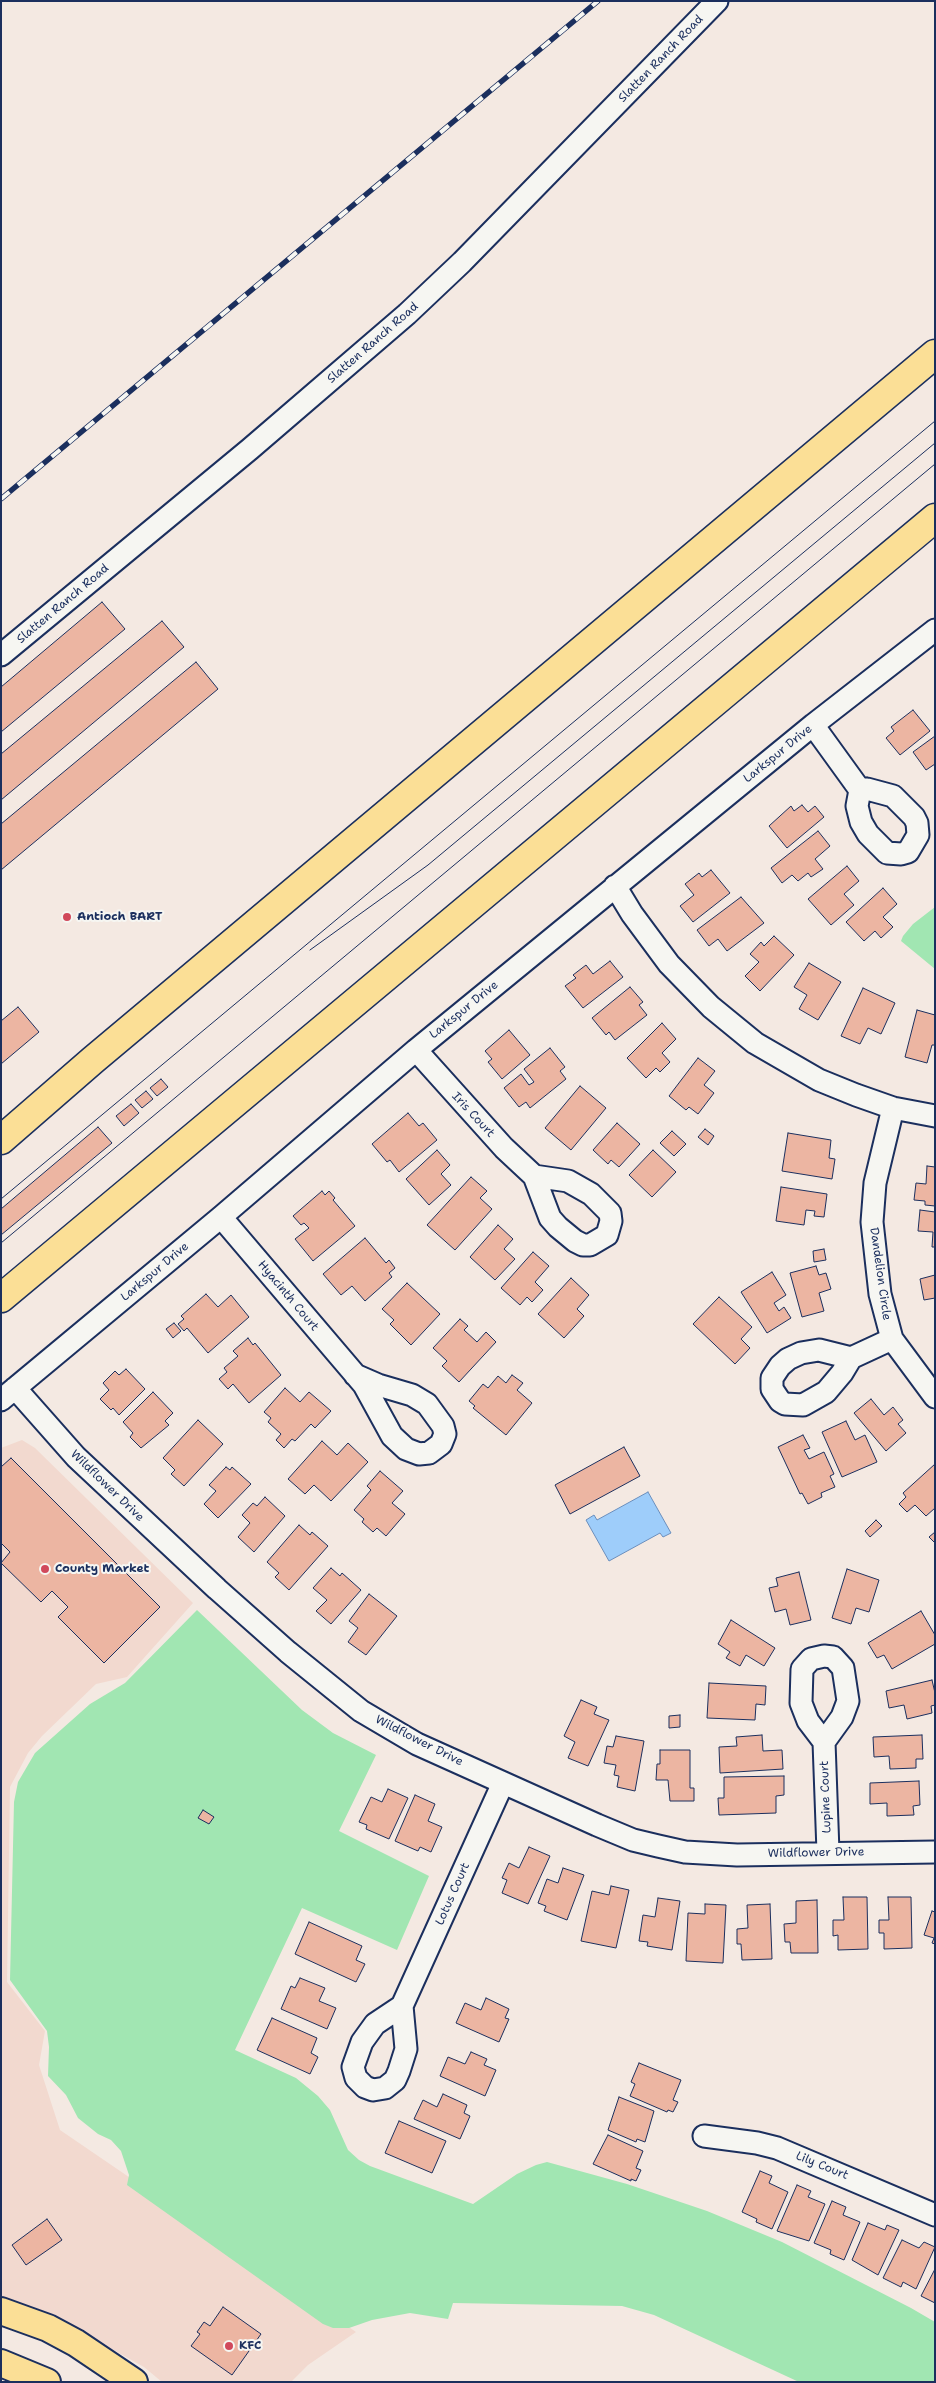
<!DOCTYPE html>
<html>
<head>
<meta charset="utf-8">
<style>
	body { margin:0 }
	#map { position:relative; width:936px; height:2383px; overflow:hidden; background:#f4e9e2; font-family:"Shantell Sans",sans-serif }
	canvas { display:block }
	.frame { position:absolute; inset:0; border:2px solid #1b2f5e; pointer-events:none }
</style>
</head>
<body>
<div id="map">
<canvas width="936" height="2383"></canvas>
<div class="frame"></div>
</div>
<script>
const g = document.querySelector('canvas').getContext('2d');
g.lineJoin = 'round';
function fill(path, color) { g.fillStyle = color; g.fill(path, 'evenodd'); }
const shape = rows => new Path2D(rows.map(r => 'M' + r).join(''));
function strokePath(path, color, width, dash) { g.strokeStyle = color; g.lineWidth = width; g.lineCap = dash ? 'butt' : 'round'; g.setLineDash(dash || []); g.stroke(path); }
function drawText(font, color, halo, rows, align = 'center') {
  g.font = font + ' "Shantell Sans",sans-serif'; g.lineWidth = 4; g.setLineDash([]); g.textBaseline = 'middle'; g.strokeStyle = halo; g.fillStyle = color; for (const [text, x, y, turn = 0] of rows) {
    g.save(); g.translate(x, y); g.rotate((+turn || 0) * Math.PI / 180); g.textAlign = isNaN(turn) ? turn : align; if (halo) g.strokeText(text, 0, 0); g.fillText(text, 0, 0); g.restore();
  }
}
fill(shape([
	[22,1440,35,1448,193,1603,127,1677,96,1684,42,1736,28,1753,10,1787,7,1982,45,2031,39,2065,60,2130,356,2332,308,2365,291,2382,162,2382,144,2367,44,2311,1,2296,1,1448]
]), '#f2d9cf');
fill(shape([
	[935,907,935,969,901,941,903,936,913,924],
	[197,1610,302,1710,333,1733,376,1755,339,1831,429,1876,397,1950,302,1908,235,2050,296,2078,318,2096,330,2110,348,2150,359,2160,370,2166,473,2204,517,2174,536,2165,547,2162,627,2184,707,2211,782,2242,911,2308,935,2322,935,2382,799,2382,654,2315,622,2306,453,2303,448,2319,410,2313,372,2320,349,2328,333,2328,323,2324,127,2185,129,2175,121,2151,111,2140,98,2134,78,2118,66,2095,48,2076,49,2047,47,2031,10,1980,14,1802,18,1782,35,1753,90,1704,125,1683]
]), '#a1e6b2');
const water = shape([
	[648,1492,671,1533,663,1537,660,1533,609,1561,586,1520,594,1515,597,1520,648,1492]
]);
fill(water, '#9ecdfa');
strokePath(water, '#6a8ebc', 1);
const building = shape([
	[102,602,125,629,1,732,1,687,102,602],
	[162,621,184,647,1,800,1,754,162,621],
	[196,662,218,689,1,870,1,824,196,662],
	[913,710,930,731,900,755,886,738,894,731,891,727,913,710],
	[935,736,935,764,926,770,913,752,935,736],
	[802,805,808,812,815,806,824,817,787,848,769,826,791,806,794,811,802,805],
	[818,831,830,846,815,859,823,869,811,877,808,873,798,881,792,875,782,883,771,868,818,831],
	[847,866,859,881,844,894,854,905,831,925,808,899,847,866],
	[711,870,730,893,693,922,680,906,694,895,685,884,699,873,702,877,711,870],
	[883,888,897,904,883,917,893,927,881,938,875,931,864,941,846,922,883,888],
	[741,897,764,923,727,951,718,939,709,946,697,930,741,897],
	[774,936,794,955,760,991,745,976,759,962,750,954,761,942,764,946,774,936],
	[610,961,623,977,583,1008,565,986,576,978,573,975,586,965,593,974,610,961],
	[809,963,841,982,818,1020,799,1009,807,995,794,987,809,963],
	[630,987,643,1002,639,1005,647,1015,615,1040,609,1032,606,1035,592,1018,630,987],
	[863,988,895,1003,881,1034,868,1028,860,1044,841,1036,863,988],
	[18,1007,39,1032,1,1064,1,1021,18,1007],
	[917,1010,935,1015,935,1045,932,1045,927,1063,905,1057,917,1010],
	[662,1023,676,1039,662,1053,670,1062,660,1072,656,1068,646,1078,627,1058,662,1023],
	[509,1030,530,1055,502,1079,488,1062,492,1059,485,1051,509,1030],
	[550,1048,565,1067,560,1071,566,1079,530,1108,526,1102,519,1107,504,1088,521,1074,529,1085,534,1082,524,1069,550,1048],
	[698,1058,715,1071,704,1085,714,1093,698,1114,689,1107,686,1110,669,1096,698,1058],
	[161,1079,168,1087,157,1096,150,1088,161,1079],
	[580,1086,606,1108,571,1150,545,1128,580,1086],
	[146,1091,153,1099,142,1108,135,1100,146,1091],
	[131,1104,139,1113,124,1126,116,1116,131,1104],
	[408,1113,419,1126,423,1123,437,1140,399,1172,390,1160,387,1162,372,1144,408,1113],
	[617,1123,640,1144,619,1167,611,1160,608,1164,593,1150,617,1123],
	[98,1127,112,1143,1,1235,1,1209,98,1127],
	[705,1129,714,1136,708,1145,698,1137,705,1129],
	[672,1131,686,1144,674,1156,660,1143,672,1131],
	[788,1133,831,1140,829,1158,835,1159,832,1179,782,1171,788,1133],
	[437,1150,450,1165,441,1174,451,1185,429,1205,406,1179,437,1150],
	[653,1150,676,1172,652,1197,629,1175,653,1150],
	[927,1166,935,1167,935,1206,925,1205,925,1201,914,1200,916,1183,926,1184,927,1166],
	[471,1177,487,1191,480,1198,492,1209,455,1250,427,1225,471,1177],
	[781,1187,827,1194,824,1217,814,1216,815,1211,806,1210,804,1225,776,1221,781,1187],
	[322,1191,325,1195,329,1191,335,1198,333,1200,355,1226,313,1261,295,1239,309,1228,304,1223,301,1225,293,1216,322,1191],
	[920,1210,935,1212,935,1247,932,1247,933,1232,918,1231,920,1210],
	[498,1225,513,1239,504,1249,515,1259,495,1280,470,1257,498,1225],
	[365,1238,386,1263,389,1260,395,1268,389,1273,392,1277,365,1301,352,1286,341,1295,323,1274,365,1238],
	[824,1249,826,1260,814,1262,813,1251,824,1249],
	[533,1252,549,1266,535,1282,543,1290,532,1302,527,1297,520,1305,501,1288,533,1252],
	[816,1266,819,1275,826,1273,831,1289,819,1293,824,1311,802,1317,790,1273,816,1266],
	[772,1272,786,1295,774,1303,779,1311,784,1307,791,1318,767,1333,741,1292,772,1272],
	[935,1275,935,1298,924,1300,920,1279,935,1275],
	[571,1278,589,1295,577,1309,584,1316,564,1338,538,1314,571,1278],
	[407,1283,440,1314,411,1345,390,1324,394,1320,382,1309,407,1283],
	[206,1294,218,1307,231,1295,249,1317,208,1353,187,1328,184,1331,178,1324,184,1319,181,1316,206,1294],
	[719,1297,752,1327,741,1339,750,1348,735,1364,693,1324,719,1297],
	[460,1319,468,1326,464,1330,477,1342,486,1332,496,1342,459,1382,442,1366,447,1361,433,1348,460,1319],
	[174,1323,181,1331,173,1338,166,1329,174,1323],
	[248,1338,253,1345,255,1343,281,1375,249,1403,233,1384,228,1389,219,1379,227,1372,224,1368,238,1356,233,1351,248,1338],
	[126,1369,145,1389,119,1415,113,1408,111,1410,100,1399,109,1390,103,1383,115,1371,119,1375,126,1369],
	[512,1375,523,1383,517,1390,532,1403,506,1435,473,1408,475,1406,469,1401,483,1384,488,1388,498,1376,506,1383,512,1375],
	[285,1388,300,1402,309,1392,331,1411,315,1428,311,1424,295,1441,292,1439,284,1448,276,1440,281,1434,268,1422,271,1418,264,1412,285,1388],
	[153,1392,173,1413,165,1421,169,1425,141,1448,130,1437,133,1433,123,1422,153,1392],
	[871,1399,884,1415,893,1407,903,1420,898,1424,906,1433,886,1451,854,1413,871,1399],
	[198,1420,223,1444,184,1486,171,1474,175,1470,163,1458,198,1420],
	[846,1421,855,1440,865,1435,877,1462,842,1477,822,1432,846,1421],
	[803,1435,810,1448,804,1450,809,1459,824,1452,834,1474,830,1476,835,1487,821,1493,822,1497,808,1504,802,1493,800,1494,778,1447,803,1435],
	[322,1441,337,1455,348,1443,368,1462,331,1501,314,1485,305,1494,288,1479,322,1441],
	[624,1447,640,1476,570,1514,555,1485,624,1447],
	[11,1458,160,1607,104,1663,58,1617,68,1607,52,1591,41,1602,1,1563,10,1552,1,1543,1,1467,11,1458],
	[935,1464,935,1508,926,1516,915,1505,907,1512,899,1504,906,1497,903,1493,935,1464],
	[226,1467,230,1470,232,1467,251,1484,218,1518,204,1504,216,1491,209,1485,226,1467],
	[380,1471,403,1491,392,1503,405,1514,386,1536,377,1528,373,1532,362,1522,364,1519,354,1510,371,1490,367,1486,380,1471],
	[265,1497,285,1516,254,1552,238,1537,250,1523,242,1515,253,1503,257,1506,265,1497],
	[876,1520,882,1526,870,1537,865,1531,876,1520],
	[299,1525,310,1535,312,1532,328,1546,289,1590,275,1577,279,1573,267,1562,299,1525],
	[935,1532,935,1543,929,1537,935,1532],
	[331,1568,340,1576,342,1573,361,1590,331,1624,316,1611,327,1600,313,1588,331,1568],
	[847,1569,879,1580,869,1612,856,1608,851,1624,832,1618,847,1569],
	[799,1572,811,1620,790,1625,786,1609,775,1612,769,1588,778,1586,776,1578,799,1572],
	[369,1594,397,1616,366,1655,348,1642,358,1628,349,1621,369,1594],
	[921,1611,935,1635,935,1644,892,1669,884,1655,877,1658,868,1643,921,1611],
	[731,1620,775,1648,764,1666,746,1655,740,1666,726,1658,730,1652,718,1644,731,1620],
	[932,1680,935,1693,935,1705,931,1706,932,1713,907,1719,904,1705,889,1708,886,1691,932,1680],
	[709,1683,766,1686,765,1705,756,1704,755,1720,707,1718,709,1683],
	[581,1700,597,1707,594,1714,609,1720,588,1766,568,1758,575,1742,564,1736,581,1700],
	[680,1715,680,1727,669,1728,669,1716,680,1715],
	[762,1735,763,1751,782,1750,783,1769,720,1773,719,1747,737,1746,736,1737,762,1735],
	[922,1735,923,1759,916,1759,916,1768,890,1769,889,1756,874,1757,873,1737,922,1735],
	[616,1736,644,1741,635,1791,617,1787,619,1776,614,1775,616,1765,604,1763,607,1746,613,1747,616,1736],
	[660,1750,690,1750,690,1788,694,1788,694,1801,670,1801,668,1780,656,1780,657,1764,660,1764,660,1750],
	[784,1776,784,1795,776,1796,776,1813,719,1815,718,1798,724,1798,724,1777,784,1776],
	[919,1781,920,1805,913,1806,914,1815,887,1816,887,1803,870,1804,870,1783,919,1781],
	[388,1789,408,1798,389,1839,366,1829,367,1825,359,1822,371,1797,382,1802,388,1789],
	[415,1795,435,1804,428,1821,442,1827,431,1852,420,1847,418,1851,395,1841,415,1795],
	[203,1810,214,1817,209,1824,198,1818,203,1810],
	[529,1847,550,1856,528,1904,502,1893,507,1880,502,1878,509,1863,519,1868,529,1847],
	[563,1868,584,1875,567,1920,544,1911,546,1906,538,1903,547,1879,558,1883,563,1868],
	[611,1886,629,1890,616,1948,581,1941,592,1891,609,1895,611,1886],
	[843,1897,867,1897,868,1949,838,1950,838,1935,833,1936,833,1920,844,1920,843,1897],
	[888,1897,911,1897,912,1948,884,1949,884,1933,879,1933,879,1920,889,1920,888,1897],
	[658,1898,680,1901,672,1950,647,1946,648,1942,639,1941,643,1915,655,1917,658,1898],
	[817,1900,818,1953,791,1953,790,1942,785,1942,784,1924,796,1923,796,1901,817,1900],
	[705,1904,726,1905,723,1963,686,1961,688,1913,705,1914,705,1904],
	[770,1904,772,1959,742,1960,741,1944,737,1944,737,1929,748,1928,747,1905,770,1904],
	[932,1911,935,1912,935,1944,932,1943,934,1938,924,1935,932,1911],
	[309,1922,362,1946,356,1960,365,1964,356,1982,295,1954,309,1922],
	[300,1978,325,1988,319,2001,336,2008,327,2029,281,2009,291,1986,295,1988,300,1978],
	[486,1998,509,2009,505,2018,509,2019,499,2042,456,2023,465,2003,481,2010,486,1998],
	[272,2018,317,2038,311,2053,318,2057,310,2074,257,2050,272,2018],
	[471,2052,487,2059,484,2065,496,2070,485,2096,440,2076,448,2057,465,2064,471,2052],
	[639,2063,681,2080,673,2100,678,2102,673,2112,668,2110,667,2112,630,2096,635,2084,631,2082,639,2063],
	[443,2094,467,2105,464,2113,470,2116,460,2139,414,2119,423,2100,437,2107,443,2094],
	[619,2097,654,2111,645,2142,637,2139,636,2142,608,2130,619,2097],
	[399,2121,446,2141,432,2173,385,2153,399,2121],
	[608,2135,643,2151,636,2168,641,2170,636,2181,631,2179,631,2181,593,2164,608,2135],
	[760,2171,772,2176,769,2183,788,2192,772,2229,756,2222,757,2219,742,2212,760,2171],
	[797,2185,811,2191,808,2197,825,2204,809,2241,777,2231,797,2185],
	[832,2201,846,2207,843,2215,860,2222,844,2260,830,2254,831,2250,814,2243,832,2201],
	[47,2219,62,2240,26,2265,12,2245,47,2219],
	[868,2223,885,2230,887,2225,899,2230,878,2275,852,2260,868,2223],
	[902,2240,919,2248,924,2242,935,2247,916,2289,903,2282,901,2287,883,2278,902,2240],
	[935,2269,935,2303,921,2296,935,2269],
	[223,2307,261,2334,232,2375,191,2346,200,2334,197,2332,204,2322,210,2326,223,2307]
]);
fill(building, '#ecb5a2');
strokePath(building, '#1b2f5e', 1);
const minor = shape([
	[1,655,250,449,407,314,462,262,717,1],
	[813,725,860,790],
	[867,789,893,796,914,817,917,823,918,835,908,852,901,854,887,853,868,834,861,822,857,806,860,790,867,789],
	[615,886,632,914,669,964,711,1007,755,1043,819,1080,856,1095,893,1108,935,1116],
	[416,1050,504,1148,534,1176,550,1218,558,1227,575,1241,583,1245,590,1245,607,1235,611,1221,610,1213,591,1194,568,1181,534,1176],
	[893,1108,875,1183,872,1222,880,1294,892,1339,935,1397],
	[221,1217,364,1385,392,1436,406,1449,419,1454,429,1453,441,1444,445,1434,443,1426,427,1404,412,1395,378,1385,355,1375],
	[851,1358,819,1350,801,1353,788,1359,780,1366,772,1378,772,1389,780,1401,785,1404,803,1405,826,1392,842,1373,851,1358,892,1339],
	[15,1388,76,1457,217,1589,288,1652,361,1711,417,1744,597,1825,633,1840,658,1846,685,1852,737,1855,935,1852],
	[1,1400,221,1217,416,1050,813,725,935,630],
	[824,1742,842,1717,848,1701,843,1668,833,1657,824,1656,811,1659,802,1669,801,1703,808,1721,824,1742,828,1852],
	[402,2006,375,2024,362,2042,353,2067,356,2078,365,2087,373,2090,385,2088,395,2080,399,2071,406,2049,402,2006,503,1783],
	[704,2136,757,2143,777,2148,935,2215]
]);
const major = shape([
	[1,2311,48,2328,76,2343,134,2382],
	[1,2363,47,2382]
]);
const highway = shape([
	[1,1140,93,1060,935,354],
	[1,1298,935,518]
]);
strokePath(minor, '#1b2f5e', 25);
strokePath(major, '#1b2f5e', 30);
strokePath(highway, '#1b2f5e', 31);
strokePath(minor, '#f6f6f2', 21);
strokePath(major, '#fbdf96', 26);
strokePath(highway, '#fbdf96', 28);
strokePath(shape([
	[310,950,428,865,935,443],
	[1,1199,935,421],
	[1,1243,935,464]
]), '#1b2f5e', 1);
const rail = shape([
	[1,499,598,1]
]);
strokePath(rail, '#1b2f5e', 5.5);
strokePath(rail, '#f6f6f2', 4, [11]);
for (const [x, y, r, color] of [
	[67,917,5,"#d1495b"],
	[45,1569,5,"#d1495b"],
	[229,2346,5,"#d1495b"]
]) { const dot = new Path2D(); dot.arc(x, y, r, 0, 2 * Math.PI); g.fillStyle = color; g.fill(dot); strokePath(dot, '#f6f6f2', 2); }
drawText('12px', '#1b2f5e', '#f6f6f2', [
	["Slatten Ranch Road",661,59,-46],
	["Slatten Ranch Road",373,343,-41],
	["Slatten Ranch Road",63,604,-40],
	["Larkspur Drive",778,754,-39],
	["Larkspur Drive",464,1010,-39],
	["Iris Court",473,1115,47],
	["Larkspur Drive",155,1272,-40],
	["Dandelion Circle",880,1274,82],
	["Hyacinth Court",288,1296,50],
	["Wildflower Drive",107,1486,44],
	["Wildflower Drive",419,1741,27],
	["Lupine Court",826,1797,-92],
	["Wildflower Drive",816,1853,-1],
	["Lotus Court",453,1894,-66],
	["Lily Court",822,2166,22]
]);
drawText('bold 12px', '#1b2f5e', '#f6f6f2', [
	["Antioch BART",77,917],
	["County Market",55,1569],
	["KFC",239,2346]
], 'left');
</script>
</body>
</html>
